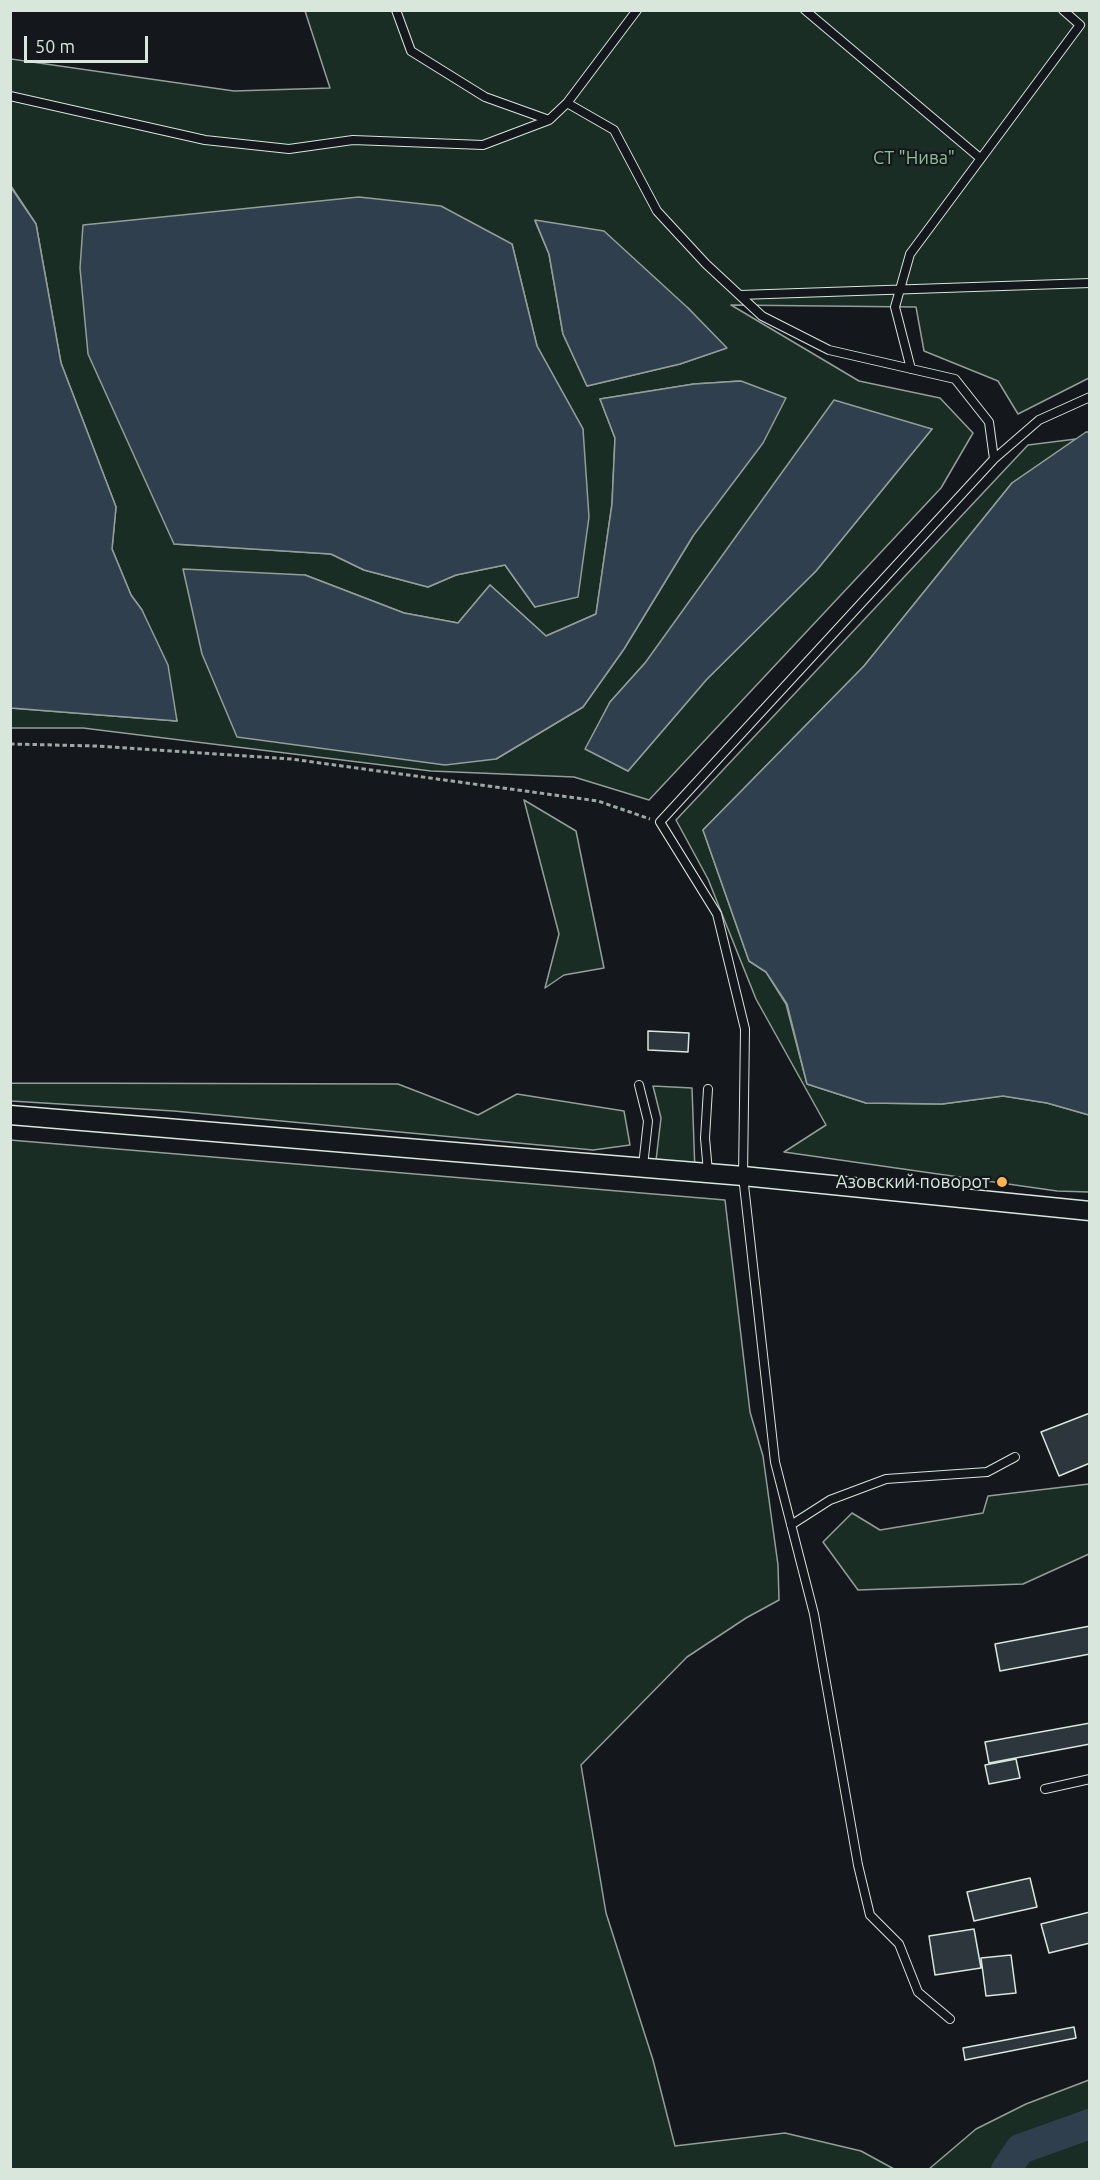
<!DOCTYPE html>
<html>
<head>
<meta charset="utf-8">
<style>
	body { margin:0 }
	#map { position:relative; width:1100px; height:2180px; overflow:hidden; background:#14181c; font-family:Ubuntu,sans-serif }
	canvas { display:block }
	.frame { position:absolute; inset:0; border:12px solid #d8e6dc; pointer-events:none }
	.scale { position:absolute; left:24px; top:36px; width:124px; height:27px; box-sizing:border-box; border:3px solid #d8e6dc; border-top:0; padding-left:8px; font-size:18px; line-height:21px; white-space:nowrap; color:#d8e6dc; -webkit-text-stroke:4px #14181c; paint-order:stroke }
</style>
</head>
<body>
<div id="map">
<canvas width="1100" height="2180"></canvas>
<div class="frame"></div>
<div class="scale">50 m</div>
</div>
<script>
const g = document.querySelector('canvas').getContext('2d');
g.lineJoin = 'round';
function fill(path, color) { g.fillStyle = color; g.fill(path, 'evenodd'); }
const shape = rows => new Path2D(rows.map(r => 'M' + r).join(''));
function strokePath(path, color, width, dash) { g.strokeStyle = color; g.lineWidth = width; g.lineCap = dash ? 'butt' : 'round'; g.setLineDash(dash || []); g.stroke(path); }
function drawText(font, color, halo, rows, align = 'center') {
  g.font = font + ' Ubuntu,sans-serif'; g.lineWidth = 4.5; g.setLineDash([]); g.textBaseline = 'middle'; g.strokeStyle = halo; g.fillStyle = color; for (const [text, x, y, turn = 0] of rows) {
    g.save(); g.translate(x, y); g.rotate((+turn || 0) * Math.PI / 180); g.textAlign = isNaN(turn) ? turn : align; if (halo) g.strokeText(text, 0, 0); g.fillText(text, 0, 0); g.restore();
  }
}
const green = shape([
	[305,11,1089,11,1089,378,1018,414,998,381,924,351,916,307,731,305,859,381,940,398,973,433,941,488,649,800,574,777,431,771,83,728,11,728,10,708,177,721,142,610,131,595,112,549,116,507,61,363,36,224,11,186,11,59,234,91,330,88,305,11],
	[535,221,688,308,726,348,680,364,587,386,563,334,549,254,535,221],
	[512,244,537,346,583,429,535,607,505,565,456,575,428,587,364,570,331,554,174,544,512,244],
	[740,381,693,536,624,649,583,707,496,759,305,575,404,613,458,623,490,585,546,636,596,614,612,504,615,438,600,399,694,384,740,381],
	[932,429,816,571,707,679,628,771,586,749,610,702,645,663,932,429],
	[1076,439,1012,483,864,666,703,830,749,961,766,972,786,1004,807,1084,866,1103,942,1104,1003,1096,1047,1103,1089,1115,1089,1192,1057,1191,784,1152,826,1125,756,999,708,879,676,820,1028,445,1076,439],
	[524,800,576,831,604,968,564,975,545,988,559,934,524,800],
	[10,1083,398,1084,478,1115,517,1094,624,1111,630,1145,593,1150,174,1111,11,1101,10,1083],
	[653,1086,692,1088,695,1172,655,1169,661,1118,653,1086],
	[10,1140,725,1200,750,1412,763,1456,778,1565,779,1600,746,1618,687,1657,581,1765,606,1913,653,2060,675,2146,785,2133,861,2151,894,2169,11,2169,10,1140],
	[1089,1484,1089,1554,1023,1584,858,1590,823,1542,852,1513,880,1530,983,1513,988,1496,1089,1484],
	[1089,2080,1089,2169,929,2169,976,2129,1026,2104,1089,2080]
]);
fill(green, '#1a2d24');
strokePath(green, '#939e99', 1.5);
const water = shape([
	[10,186,36,224,61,363,116,507,112,549,131,595,142,610,168,665,177,721,11,708,10,186],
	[359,197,441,206,512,244,537,346,583,429,589,517,578,597,535,607,505,565,456,575,428,587,364,570,331,554,174,544,88,354,80,268,83,225,359,197],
	[535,220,604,231,688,308,727,348,680,364,587,386,563,334,549,254,535,220],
	[741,381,786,398,763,443,693,536,624,649,583,707,496,759,445,765,237,737,202,654,183,569,305,575,404,613,458,623,490,585,546,636,596,614,612,504,615,438,600,399,694,384,741,381],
	[834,400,932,429,816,571,707,679,628,771,585,749,610,702,645,663,834,400],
	[1086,432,1090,432,1089,1115,1047,1103,1003,1096,942,1104,866,1103,807,1084,787,1004,766,972,749,961,703,830,864,666,1012,483,1086,432]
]);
fill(water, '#2f3f4d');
strokePath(water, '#939e99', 1.5);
strokePath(shape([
	[1006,2170,1020,2149,1090,2124]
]), '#2f3f4d', 30);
const building = shape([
	[648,1031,689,1033,688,1052,648,1050,648,1031],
	[1090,1413,1090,1463,1059,1476,1041,1432,1090,1413],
	[1090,1626,1090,1654,1000,1671,995,1644,1090,1626],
	[1090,1723,1090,1744,989,1763,985,1742,1090,1723],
	[1016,1759,1020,1778,989,1784,985,1765,1016,1759],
	[1030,1878,1037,1907,974,1921,967,1892,1030,1878],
	[1090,1912,1090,1943,1049,1953,1041,1924,1090,1912],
	[974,1929,981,1968,935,1975,929,1936,974,1929],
	[1011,1955,1016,1993,986,1996,981,1958,1011,1955],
	[1074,2027,1076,2038,965,2060,963,2048,1074,2027]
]);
fill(building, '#2c363c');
strokePath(building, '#d8e6dc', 1.5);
const service = shape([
	[396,10,411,51,485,97,549,120,567,103],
	[637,10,567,103,614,130,657,211,706,264,762,316,829,350,955,379,989,422,994,459,660,822,717,914,745,1029,743,1176,775,1462,814,1614,858,1865,870,1915,899,1944,918,1992,950,2019],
	[805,10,980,158],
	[10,96,205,140,289,149,353,140,483,145,549,120],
	[740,295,1090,283],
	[911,369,895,307,910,254,1080,25,1063,10],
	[994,459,1039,420,1090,397],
	[639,1085,648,1121,643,1166],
	[708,1172,705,1138,708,1089],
	[791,1525,830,1500,886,1479,987,1472,1015,1457],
	[1045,1789,1090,1779]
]);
const tertiary = shape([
	[10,1115,743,1176,1090,1211]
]);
strokePath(service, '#d8e6dc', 10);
strokePath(tertiary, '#d8e6dc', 21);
strokePath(shape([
	[10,744,97,746,291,759,598,801,650,819]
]), '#9da8a2', 3, [4.5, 3]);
strokePath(service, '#14181c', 8);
strokePath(tertiary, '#14181c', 18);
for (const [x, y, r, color] of [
	[1002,1182,6,"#ffb74d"]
]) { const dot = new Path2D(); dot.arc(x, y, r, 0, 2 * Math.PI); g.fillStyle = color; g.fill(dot); strokePath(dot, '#14181c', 2); }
drawText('18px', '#8ac095', '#14181c', [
	["СТ \"Нива\"",914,158]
]);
drawText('18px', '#d8e6dc', '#14181c', [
	["Азовский поворот",990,1182]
], 'right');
</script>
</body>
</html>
